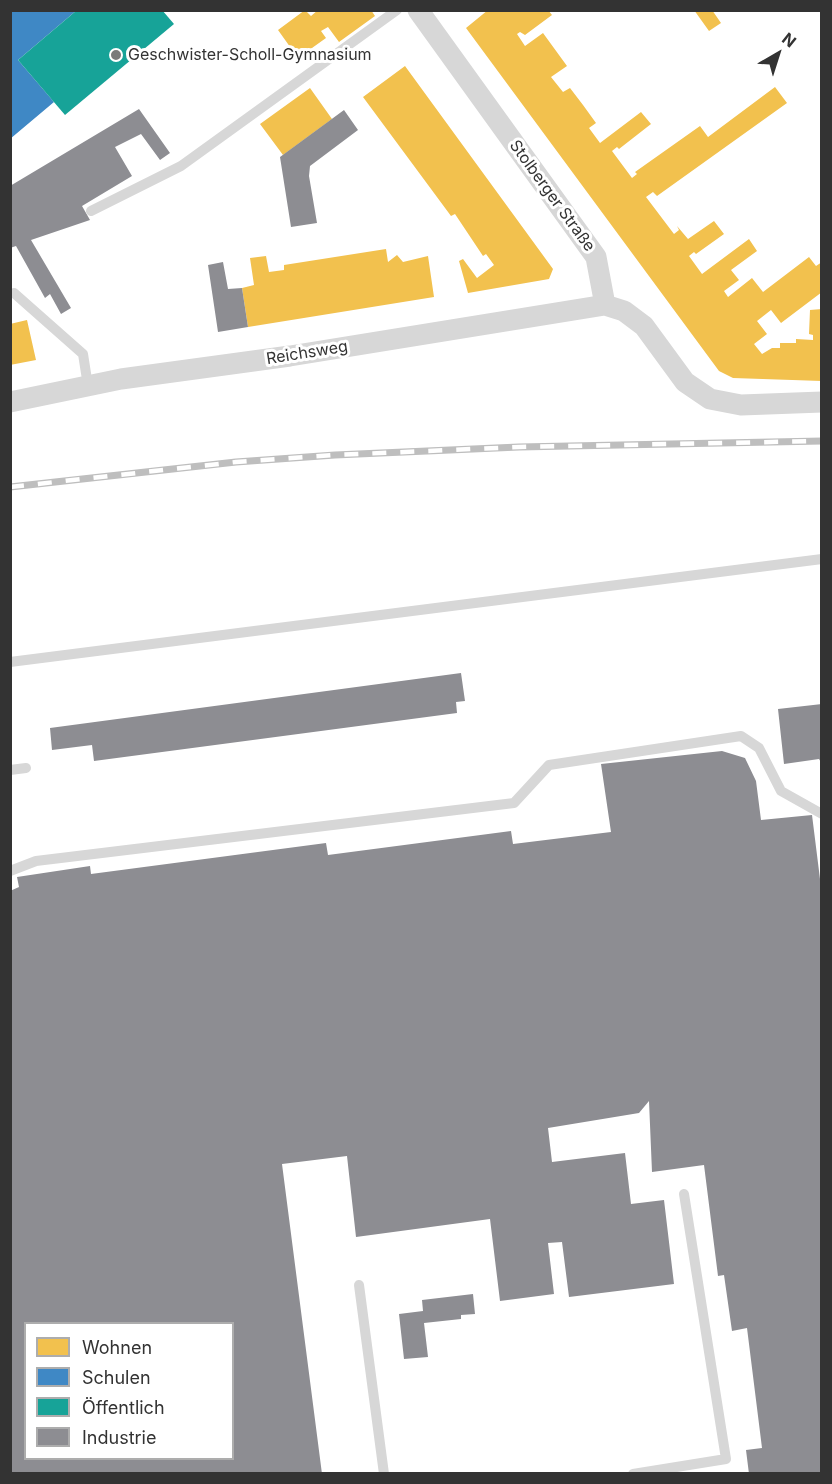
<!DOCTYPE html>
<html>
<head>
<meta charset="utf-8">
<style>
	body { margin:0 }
	#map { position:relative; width:832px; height:1484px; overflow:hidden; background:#fff; font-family:Inter,sans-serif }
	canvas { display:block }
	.frame { position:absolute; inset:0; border:12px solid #333; pointer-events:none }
	.legend { position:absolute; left:24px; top:1322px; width:210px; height:138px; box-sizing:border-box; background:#fff; border:2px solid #adadad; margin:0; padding:8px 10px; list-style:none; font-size:18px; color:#333 }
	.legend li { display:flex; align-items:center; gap:12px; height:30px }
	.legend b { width:30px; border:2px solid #adadad }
	.north { position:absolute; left:748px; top:24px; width:60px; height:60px; -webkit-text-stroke:4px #fff; paint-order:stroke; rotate:39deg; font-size:16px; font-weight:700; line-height:24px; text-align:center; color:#333 }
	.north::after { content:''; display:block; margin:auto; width:21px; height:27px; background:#333; clip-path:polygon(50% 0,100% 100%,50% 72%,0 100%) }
</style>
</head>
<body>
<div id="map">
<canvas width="832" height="1484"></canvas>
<div class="frame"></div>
<ul class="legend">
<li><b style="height:16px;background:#f2c14e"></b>Wohnen</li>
<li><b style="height:16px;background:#3f88c5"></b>Schulen</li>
<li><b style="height:16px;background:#17a398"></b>Öffentlich</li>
<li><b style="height:16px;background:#8d8d92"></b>Industrie</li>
</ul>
<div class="north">N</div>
</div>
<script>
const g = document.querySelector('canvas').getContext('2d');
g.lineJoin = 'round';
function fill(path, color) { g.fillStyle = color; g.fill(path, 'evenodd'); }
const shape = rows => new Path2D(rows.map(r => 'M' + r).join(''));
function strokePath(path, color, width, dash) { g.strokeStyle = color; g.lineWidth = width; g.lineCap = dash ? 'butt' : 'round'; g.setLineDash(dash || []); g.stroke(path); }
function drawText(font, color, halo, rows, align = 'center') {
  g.font = font + ' Inter,sans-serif'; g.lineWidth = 6; g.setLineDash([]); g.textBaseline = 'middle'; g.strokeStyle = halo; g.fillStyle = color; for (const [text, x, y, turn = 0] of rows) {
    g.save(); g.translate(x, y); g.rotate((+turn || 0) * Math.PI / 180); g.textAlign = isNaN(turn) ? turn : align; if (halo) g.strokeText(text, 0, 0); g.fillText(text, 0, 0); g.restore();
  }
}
fill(shape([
	[305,10,311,16,318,10,371,10,375,16,339,42,328,27,321,31,326,38,298,58,278,30],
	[488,10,548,10,552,15,525,35,520,32,517,34,525,46,543,33,567,66,551,77,563,92,570,88,583,105,596,123,589,128,600,143,641,112,651,124,619,149,617,147,612,151,632,178,637,174,635,172,700,126,708,137,775,87,787,103,657,196,653,192,646,197,674,234,679,230,677,226,688,239,714,221,724,234,696,254,694,252,689,256,702,274,749,239,757,251,731,270,739,280,724,291,728,297,752,278,763,292,809,257,816,266,822,262,822,292,781,323,771,310,757,321,767,334,754,344,762,354,772,348,780,348,780,343,796,343,796,339,813,340,813,335,809,334,810,310,822,309,822,381,733,378,719,371,466,28],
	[694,10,712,10,721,23,709,31],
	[405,66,553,269,549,279,468,293,459,261,463,259,477,278,494,265,486,254,483,256,455,214,451,216,363,97],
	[310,88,332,119,283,155,260,124],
	[386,249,388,262,397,255,403,262,428,256,434,297,248,327,242,288,254,285,250,258,266,256,269,272,284,270,284,265],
	[27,320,36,360,10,365,10,324]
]), '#f2c14e');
fill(shape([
	[10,10,77,10,18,60,54,102,10,139]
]), '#3f88c5');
fill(shape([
	[77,10,162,10,174,24,65,115,18,60]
]), '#17a398');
fill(shape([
	[139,109,170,153,160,160,141,134,115,147,132,176,82,206,90,220,31,240,71,308,61,314,50,294,45,298,16,246,10,248,10,186],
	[344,110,358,130,310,166,309,176,317,223,291,227,280,157],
	[223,262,228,289,242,288,248,327,218,332,208,265],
	[461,673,465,701,456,702,457,713,94,761,92,745,52,750,50,728],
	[822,704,822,764,819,759,784,764,778,709],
	[722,751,745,758,756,781,761,820,812,815,822,895,822,1474,749,1474,746,1450,762,1448,747,1328,732,1331,724,1275,718,1276,704,1165,652,1172,649,1101,639,1113,548,1128,552,1162,625,1153,631,1204,664,1200,674,1284,569,1297,562,1242,548,1243,554,1294,500,1301,490,1219,356,1237,347,1156,282,1164,322,1474,10,1474,10,891,19,887,17,877,90,866,91,874,326,843,328,855,511,831,513,844,611,832,601,764],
	[26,1324,232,1324,232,1458,26,1458],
	[473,1294,475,1314,461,1315,461,1319,424,1323,428,1357,404,1359,399,1314,423,1311,422,1300]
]), '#8d8d92');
strokePath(shape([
	[91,211,181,166,397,10],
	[14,293,83,354,88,386],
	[10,662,822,559],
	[10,770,26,768],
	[10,871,36,861,514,803,549,765,741,736,759,748,781,791,822,814],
	[359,1285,384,1474],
	[633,1474,726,1459,684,1194]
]), '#d7d7d7', 10);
strokePath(shape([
	[418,10,596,257,605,305],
	[10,402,121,379,290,356,605,305,624,311,644,326,685,382,710,399,741,405,822,402]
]), '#d7d7d7', 21);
const rail = shape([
	[10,487,236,462,335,455,519,447,822,441]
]);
strokePath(rail, '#bebebe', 7);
strokePath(rail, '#fff', 4.5, [14]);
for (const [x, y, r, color] of [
	[116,55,6,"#7a7a7a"]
]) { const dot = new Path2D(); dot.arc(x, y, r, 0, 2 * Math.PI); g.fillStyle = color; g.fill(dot); strokePath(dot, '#fff', 2); }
drawText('16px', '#333', '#fff', [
	["Geschwister-Scholl-Gymnasium",128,55]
], 'left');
drawText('16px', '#333', '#fff', [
	["Stolberger Straße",552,196,54],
	["Reichsweg",307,353,-9]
]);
</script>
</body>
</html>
